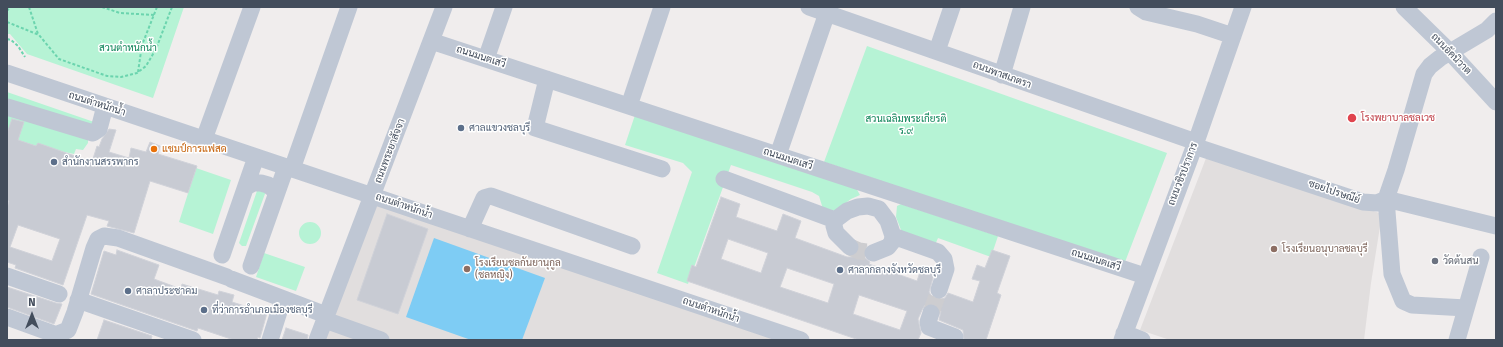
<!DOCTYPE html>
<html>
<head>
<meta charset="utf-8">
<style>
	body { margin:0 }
	#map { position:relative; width:1503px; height:347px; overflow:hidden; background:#f0eded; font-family:"Fira Sans",sans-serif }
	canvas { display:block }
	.frame { position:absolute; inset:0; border:8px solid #434d5c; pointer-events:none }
	.north { position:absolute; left:12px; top:295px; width:40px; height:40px; -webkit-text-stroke:3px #fff; paint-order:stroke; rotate:0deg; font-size:11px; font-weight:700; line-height:16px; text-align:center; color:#434d5c }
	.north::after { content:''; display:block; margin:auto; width:14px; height:18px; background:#434d5c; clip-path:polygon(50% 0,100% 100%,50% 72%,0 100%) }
</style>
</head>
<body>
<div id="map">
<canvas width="1503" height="347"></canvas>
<div class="frame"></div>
<div class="north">N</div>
</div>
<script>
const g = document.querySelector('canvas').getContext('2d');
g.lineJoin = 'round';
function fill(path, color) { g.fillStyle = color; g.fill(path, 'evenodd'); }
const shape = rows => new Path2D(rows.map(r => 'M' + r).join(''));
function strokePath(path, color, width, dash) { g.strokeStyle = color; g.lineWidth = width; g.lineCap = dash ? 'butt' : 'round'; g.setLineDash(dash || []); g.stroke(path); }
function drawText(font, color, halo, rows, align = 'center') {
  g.font = font + ' "Fira Sans",Sarabun,sans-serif'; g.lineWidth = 3; g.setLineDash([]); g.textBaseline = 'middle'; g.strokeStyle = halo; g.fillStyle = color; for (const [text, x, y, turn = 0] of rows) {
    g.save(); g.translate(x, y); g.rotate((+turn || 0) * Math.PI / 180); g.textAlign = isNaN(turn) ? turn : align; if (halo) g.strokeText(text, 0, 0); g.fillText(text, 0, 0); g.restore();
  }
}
fill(shape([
	[1208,153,1382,214,1371,283,1364,340,1170,340,1140,330],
	[373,196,801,340,317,340]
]), '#e1dede');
fill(shape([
	[7,7,184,7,153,98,27,54,10,34,7,34],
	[867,46,1167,153,1125,262,824,162],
	[7,92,97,123,91,127,7,100],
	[7,113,88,139,88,143,83,150,76,149,74,154,11,141,7,139],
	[635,115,856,188,860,195,851,199,835,211,823,209,819,196,812,192,731,165,688,284,657,273,692,172,683,163,625,145],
	[196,168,231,180,213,234,179,222],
	[258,188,266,191,246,246,242,246,239,243],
	[901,204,998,236,991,257,938,238,935,245,909,237,901,230,896,217,897,206],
	'299 233a11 11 0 1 1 22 0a11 11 0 1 1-22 0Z',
	[264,253,305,267,296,291,256,277]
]), '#b6f3d5');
fill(shape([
	[434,238,545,278,522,340,471,340,406,317]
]), '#7eccf4');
const building = shape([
	[12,119,24,122,18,140,36,146,38,143,92,162,97,146,99,147,102,139,109,129,116,130,109,152,129,158,131,148,146,152,150,142,160,146,158,154,197,166,188,193,150,181,134,233,107,226,109,221,87,215,63,285,15,268,16,265,7,262,7,208,9,201,7,200,7,133,12,119],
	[18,225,60,239,52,261,10,247,18,225],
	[721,197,740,204,736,217,777,231,783,214,801,221,795,238,847,257,853,257,857,254,860,249,859,243,867,245,863,252,864,257,870,262,869,264,917,281,922,266,935,271,929,292,932,297,936,300,945,298,948,293,973,302,980,281,972,279,977,265,985,268,992,250,1010,256,997,293,1001,295,986,340,964,340,963,330,939,320,941,311,934,303,925,305,922,310,918,319,921,333,918,340,859,340,687,281,692,265,696,267,721,197],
	[728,239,768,253,761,273,721,259,728,239],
	[787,268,834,284,828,303,780,287,787,268],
	[859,295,907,311,900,330,853,314,859,295],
	[387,214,428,229,398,314,357,300,387,214],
	[117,250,159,265,154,279,181,289,182,284,218,295,219,291,234,295,232,302,267,313,260,338,258,337,257,340,234,340,198,328,197,331,91,294,104,251,116,255,117,250],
	[7,287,56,303,62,304,54,324,7,307,7,287],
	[104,320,152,336,151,340,97,340,104,320],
	[286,328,308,335,307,340,282,340,286,328]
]);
fill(building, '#c8cbd3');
strokePath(building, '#d0d2d9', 1);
strokePath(shape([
	[850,247,859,251,873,253],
	[931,313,939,290]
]), '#cdcdd0', 17, [17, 8]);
strokePath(shape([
	[29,7,38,34],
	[102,7,120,13,154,15],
	[7,11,10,7],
	[7,22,39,35,59,59,107,76,121,77,137,73,146,66,156,49,172,7],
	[7,39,11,40,18,46,25,57],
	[138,72,142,45,157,7]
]), '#6bd4ae', 2, [3, 2]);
strokePath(shape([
	[809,7,1196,142],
	[1138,7,1146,12,1197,24,1233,36],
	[1404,7,1450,52,1496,102],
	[431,41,1145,276],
	[937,51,952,7],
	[486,59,504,7],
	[7,73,801,340],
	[1002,75,1022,7],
	[547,79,535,128,662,169],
	[629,106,662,7],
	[7,107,93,133,99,129,105,106],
	[204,139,252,7],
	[1194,146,1363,202,1377,203,1386,199,1396,170,1424,74,1430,66,1440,58,1487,30,1496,21],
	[778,155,827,13],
	[292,169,349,7],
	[724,179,835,220],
	[246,187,253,183,261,183,268,185,277,192],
	[470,229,484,198,491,196,632,246],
	[893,236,938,252,944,259,946,269,939,290],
	[850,247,836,233,834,226,835,220,847,211,858,207,868,206,879,209,888,221,893,236,892,242,888,247,873,253],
	[222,255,256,157],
	[251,266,286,167],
	[7,276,59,294],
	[231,279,326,315],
	[78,300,193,340],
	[1466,308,1412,305,1403,301,1392,274,1386,199,1496,226],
	[931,313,928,322,929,327,955,337],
	[7,317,54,334,58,334,68,330,75,312,94,248,98,239,104,236,118,238,227,277],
	[325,320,381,340],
	[1124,333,1142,340],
	[270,340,283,299],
	[317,340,444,7],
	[1122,340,1196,142,1243,7],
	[1457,340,1481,257]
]), '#bfc7d4', 17);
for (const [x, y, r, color] of [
	[1352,118,5,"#e0444e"],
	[461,128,4,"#5c6f8a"],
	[154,149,4,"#e8710a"],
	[54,162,4,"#5c6f8a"],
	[1274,249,4,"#8d6e63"],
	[1435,261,4,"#6b7280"],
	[467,269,4,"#8d6e63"],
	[840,270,4,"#5c6f8a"],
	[128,291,4,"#5c6f8a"],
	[204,310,4,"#5c6f8a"]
]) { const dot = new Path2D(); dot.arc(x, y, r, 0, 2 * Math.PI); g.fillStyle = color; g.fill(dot); strokePath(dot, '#fff', 1.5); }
drawText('10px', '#0d8458', '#fff', [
	["สวนตำหนักน้ำ",128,48],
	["สวนเฉลิมพระเกียรติ",906,119],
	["ร.๙",906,131]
]);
drawText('10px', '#434d5c', '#fff', [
	["ถนนอัคนิวาต",1451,54,46],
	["ถนนมนตเสวี",481,57,18],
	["ถนนพาสเภตรา",1002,75,20],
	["ถนนตำหนักน้ำ",97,104,18],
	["ถนนพระยาสัจจา",390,151,-69],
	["ถนนมนตเสวี",788,159,18],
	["ถนนวชิรปราการ",1183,174,-69],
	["ซอยไปรษณีย์",1334,192,19],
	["ถนนตำหนักน้ำ",404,206,19],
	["ถนนมนตเสวี",1096,260,18],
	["ถนนตำหนักน้ำ",711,310,19]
]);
drawText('10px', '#be3a42', '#fff', [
	["โรงพยาบาลชลเวช",1361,118]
], 'left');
drawText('10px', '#4e5e75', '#fff', [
	["ศาลแขวงชลบุรี",469,128],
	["สำนักงานสรรพากร",62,162],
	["ศาลากลางจังหวัดชลบุรี",848,270],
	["ศาลาประชาคม",136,291],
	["ที่ว่าการอำเภอเมืองชลบุรี",212,310]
], 'left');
drawText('10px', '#c56008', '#fff', [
	["แชมป์การแฟสด",162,149]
], 'left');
drawText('10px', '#785e54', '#fff', [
	["โรงเรียนอนุบาลชลบุรี",1282,249],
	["โรงเรียนชลกันยานุกูล",475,263],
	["(ชลหญิง)",475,275]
], 'left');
drawText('10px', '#5b616d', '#fff', [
	["วัดต้นสน",1443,261]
], 'left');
</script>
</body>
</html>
